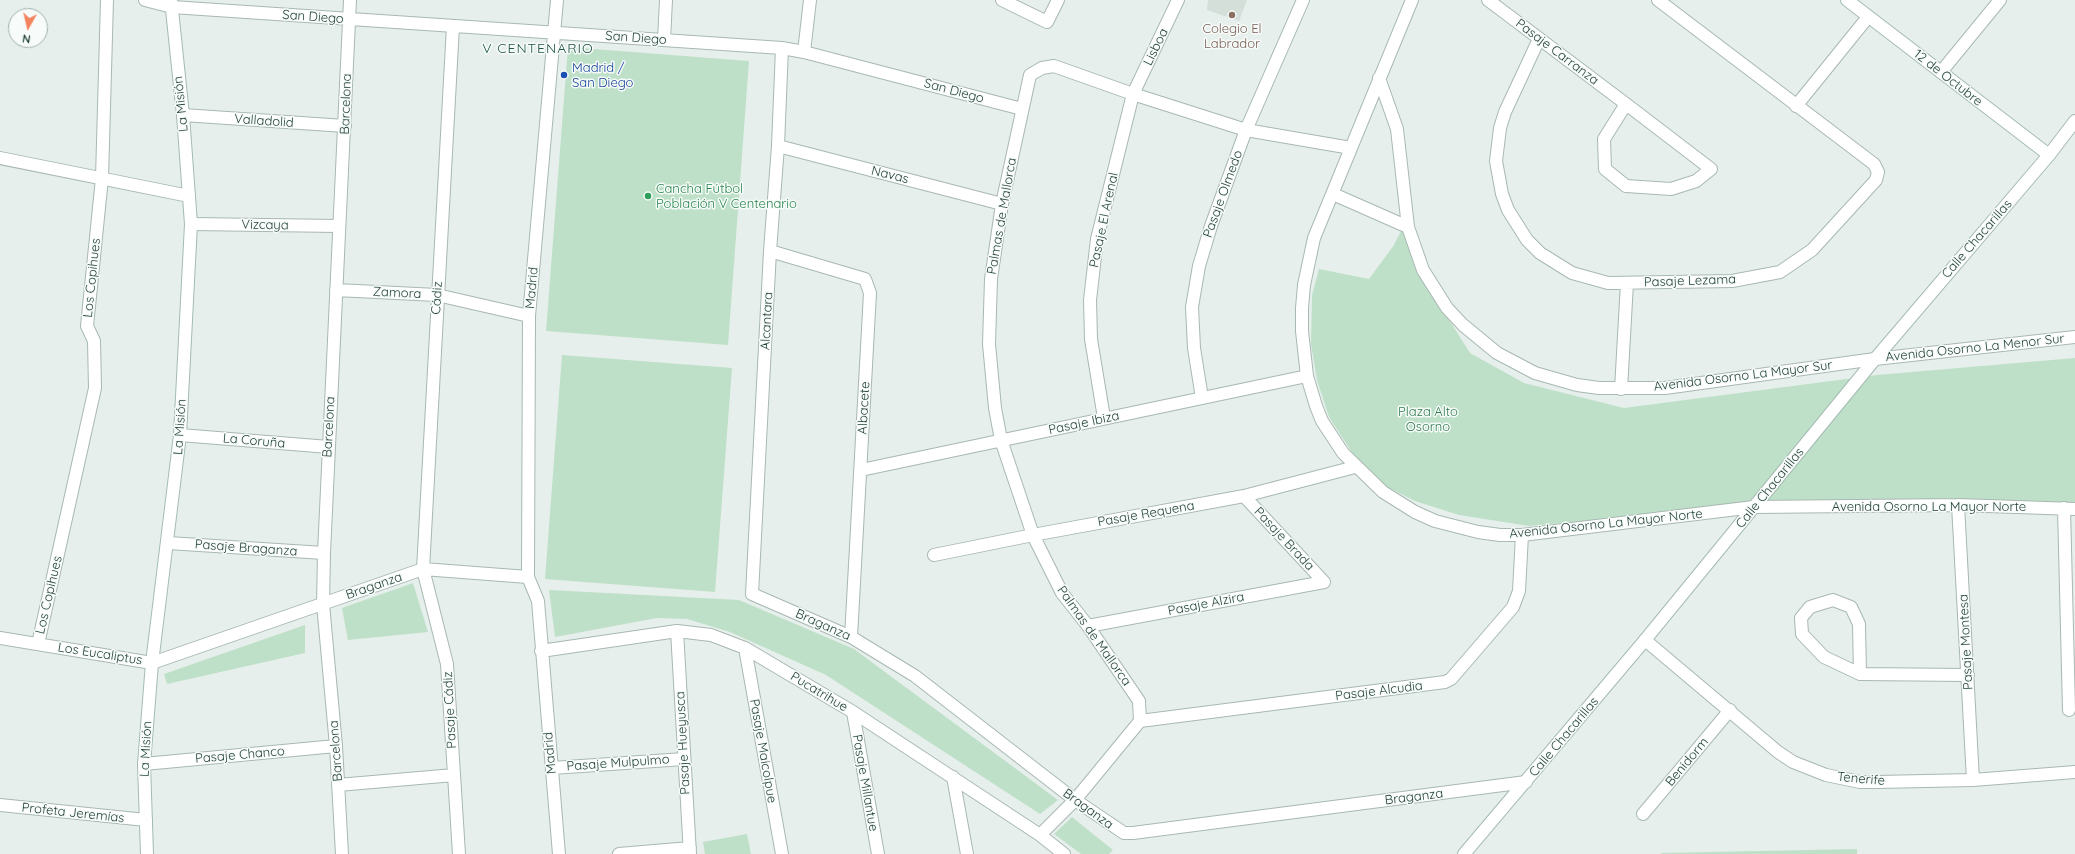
<!DOCTYPE html>
<html>
<head>
<meta charset="utf-8">
<style>
	body { margin:0 }
	#map { position:relative; width:2075px; height:854px; overflow:hidden; background:#e6efeb; font-family:Quicksand,sans-serif }
	canvas { display:block }
	.north { position:absolute; left:8px; top:8px; width:40px; height:40px; box-sizing:border-box; background:#f7fbf9; border:1px solid #a3b1ad; border-radius:50%; rotate:188deg; font-size:11px; font-weight:700; line-height:16px; text-align:center; color:#24423a }
	.north::after { content:''; display:block; margin:auto; width:14px; height:18px; background:#f4845f; clip-path:polygon(50% 0,100% 100%,50% 72%,0 100%) }
</style>
</head>
<body>
<div id="map">
<canvas width="2075" height="854"></canvas>
<div class="north">N</div>
</div>
<script>
const g = document.querySelector('canvas').getContext('2d');
g.lineJoin = 'round';
function fill(path, color) { g.fillStyle = color; g.fill(path, 'evenodd'); }
const shape = rows => new Path2D(rows.map(r => 'M' + r).join(''));
function strokePath(path, color, width, dash) { g.strokeStyle = color; g.lineWidth = width; g.lineCap = dash ? 'butt' : 'round'; g.setLineDash(dash || []); g.stroke(path); }
function drawText(font, color, halo, rows, align = 'center') {
  g.font = font + ' Quicksand,sans-serif'; g.lineWidth = 3; g.setLineDash([]); g.textBaseline = 'middle'; g.strokeStyle = halo; g.fillStyle = color; for (const [text, x, y, turn = 0] of rows) {
    g.save(); g.translate(x, y); g.rotate((+turn || 0) * Math.PI / 180); g.textAlign = isNaN(turn) ? turn : align; if (halo) g.strokeText(text, 0, 0); g.fillText(text, 0, 0); g.restore();
  }
}
fill(shape([
	[1208,0,1247,0,1239,21,1207,10]
]), '#d4dfda');
fill(shape([
	[568,47,749,61,728,345,546,331],
	[1402,229,1446,315,1470,353,1524,383,1624,408,1877,375,2075,358,2075,504,1758,505,1529,526,1459,515,1415,501,1383,485,1357,460,1329,417,1317,380,1311,344,1312,295,1319,269,1369,279,1394,245],
	[562,355,732,368,715,592,545,579],
	[413,583,428,632,348,640,342,608],
	[549,590,739,600,854,649,1058,800,1040,814,826,675,730,632,687,619,657,618,555,637],
	[305,625,305,653,167,684,164,674],
	[1072,817,1113,850,1109,854,1081,854,1054,834],
	[747,834,751,854,705,854,703,842],
	[1857,849,1857,854,1661,854,1662,853]
]), '#bfe0c8');
const street = shape([
	[145,0,172,7,782,48,804,52,1022,109],
	[1002,0,1047,22,1058,0],
	[1412,0,1314,238,1304,285,1302,308,1302,331,1307,376,1316,406,1322,421,1343,453,1383,492,1415,512,1435,521,1478,532,1500,535,1522,535,1754,507,1958,505,2075,509],
	[1488,0,1626,104,1711,169,1696,181,1671,189,1626,186,1605,169,1604,139,1626,104],
	[453,26,423,569,447,664,459,854],
	[1539,39,1505,112,1500,128,1496,161,1502,194,1508,210,1527,240,1540,253,1572,273,1608,283,1732,281,1780,272,1812,250,1876,180,1878,172,1874,164,1658,0],
	[664,40,666,0],
	[782,48,778,146,770,251,752,594,851,637,915,676,1075,800,1124,833,1133,833,1526,782],
	[804,52,810,0],
	[1941,72,2000,0],
	[1379,78,1397,129,1408,227,1423,270,1447,308,1463,325,1497,353,1535,373,1577,385,1599,388,1665,388,1875,359,2075,337],
	[1796,106,1868,17],
	[183,115,345,126],
	[778,146,1002,204],
	[2049,155,2075,121],
	[0,158,189,196],
	[1333,194,1408,227],
	[191,224,339,226],
	[770,251,865,279,870,293,851,637],
	[336,290,437,295,529,316],
	[1621,389,1627,283],
	[1202,398,1194,348,1192,307,1199,266,1211,226,1246,130,1303,0],
	[1104,418,1091,339,1090,300,1097,239,1133,94,1178,0],
	[180,435,329,447],
	[861,470,1307,376],
	[1244,496,1324,582],
	[1958,505,1973,780],
	[2064,508,2069,710],
	[168,543,324,553],
	[934,555,1033,535,1244,496,1355,467],
	[528,577,529,316,557,0],
	[1833,600,1851,607,1859,624,1860,674,1824,657,1802,634,1801,618,1810,607,1833,600],
	[1088,626,1324,582],
	[677,631,690,854],
	[0,638,152,663,423,569,528,577,538,601,559,854],
	[1645,640,1778,752,1793,762,1826,775,1860,782,1878,782,1973,780,2075,772],
	[38,644,95,388,94,341,87,326,102,178,107,0],
	[745,648,782,854],
	[541,651,677,631,711,635,745,648,853,712,1040,835,1064,854],
	[1860,674,1968,675],
	[853,712,878,854],
	[1140,721,1445,682,1451,679,1513,607,1519,591,1522,535],
	[144,764,336,746],
	[552,768,684,759],
	[953,777,967,854],
	[338,785,454,775],
	[0,805,146,820],
	[1643,814,1730,710],
	[1040,835,1075,800,1140,721,1139,701,1088,626,1062,593,1033,535,1001,440,995,408,989,344,991,279,1002,204,1030,75,1042,68,1054,66,1133,94,1246,130,1351,148],
	[342,854,336,746,323,604,324,553,350,0],
	[619,854,690,848]
]);
const secondary = shape([
	[147,854,144,764,152,663,180,435,191,224,183,115,171,0],
	[1464,854,1645,640,1875,359,2049,155,1847,0]
]);
strokePath(street, '#a8b8b2', 14);
strokePath(secondary, '#a4bbb3', 14);
strokePath(street, '#fff', 12);
strokePath(secondary, '#fff', 12);
for (const [x, y, r, color] of [
	[1232,15,4,"#8d6e63"],
	[564,75,4,"#1a4fb4"],
	[648,196,4,"#2e9e5b"]
]) { const dot = new Path2D(); dot.arc(x, y, r, 0, 2 * Math.PI); g.fillStyle = color; g.fill(dot); strokePath(dot, '#f7fbf9', 1.5); }
drawText('13px', '#24423a', '#f7fbf9', [
	["San Diego",313,17,4],
	["San Diego",636,38,4],
	["Lisboa",1156,47,-64],
	["Pasaje Carranza",1557,52,37],
	["12 de Octubre",1948,78,38],
	["San Diego",954,91,15],
	["La Misión",181,104,-96],
	["Barcelona",346,104,-88],
	["Valladolid",264,121,4],
	["Navas",890,175,14],
	["Pasaje Olmedo",1223,194,-70],
	["Palmas de Mallorca",1002,216,-80],
	["Pasaje El Arenal",1104,220,-78],
	["Vizcaya",265,225,1],
	["Calle Chacarillas",1977,239,-49],
	["Los Copihues",92,278,-84],
	["Pasaje Lezama",1690,281,-2],
	["Madrid",532,288,-85],
	["Zamora",397,293,3],
	["Cádiz",437,298,-87],
	["Alcantara",767,321,-87],
	["Avenida Osorno La Menor Sur",1975,348,-6],
	["Avenida Osorno La Mayor Sur",1743,376,-7],
	["Albacete",864,408,-87],
	["Pasaje Ibiza",1084,423,-12],
	["La Misión",180,427,-86],
	["Barcelona",329,427,-87],
	["La Coruña",254,441,5],
	["Calle Chacarillas",1770,488,-51],
	["Avenida Osorno La Mayor Norte",1929,507],
	["Pasaje Requena",1146,514,-10],
	["Avenida Osorno La Mayor Norte",1606,524,-6],
	["Pasaje Brada",1284,539,47],
	["Pasaje Braganza",246,548,4],
	["Braganza",374,586,-19],
	["Los Copihues",49,595,-77],
	["Pasaje Alzira",1206,604,-11],
	["Braganza",823,625,24],
	["Palmas de Mallorca",1094,636,55],
	["Pasaje Montesa",1966,642,-93],
	["Los Eucaliptus",100,654,9],
	["Pasaje Alcudia",1379,691,-7],
	["Pucatrihue",819,692,31],
	["Pasaje Cádiz",450,710,-93],
	["Calle Chacarillas",1564,737,-50],
	["Pasaje Hueyusca",683,743,-93],
	["La Misión",146,749,-87],
	["Barcelona",336,751,-94],
	["Pasaje Maicolpue",763,751,80],
	["Madrid",550,753,-95],
	["Pasaje Chanco",240,755,-5],
	["Benidorm",1687,762,-50],
	["Pasaje Mulpulmo",618,763,-4],
	["Tenerife",1861,779,5],
	["Pasaje Millantue",865,783,80],
	["Braganza",1414,797,-7],
	["Braganza",1088,809,36],
	["Profeta Jeremías",73,813,6]
]);
drawText('13px', '#785e54', '#f7fbf9', [
	["Colegio El",1232,29],
	["Labrador",1232,44]
]);
drawText('13px', '#164399', '#f7fbf9', [
	["Madrid /",572,68],
	["San Diego",572,83]
], 'left');
drawText('13px', '#27864d', '#f7fbf9', [
	["Cancha Fútbol",656,189],
	["Población V Centenario",656,204]
], 'left');
drawText('13px', '#2d7a4b', '#f7fbf9', [
	["Plaza Alto",1428,412],
	["Osorno",1428,427]
]);
g.letterSpacing = '1px';
drawText('14px', '#1f5548', '#f7fbf9', [
	["V CENTENARIO",538,49]
]);
g.letterSpacing = '0px';
</script>
</body>
</html>
